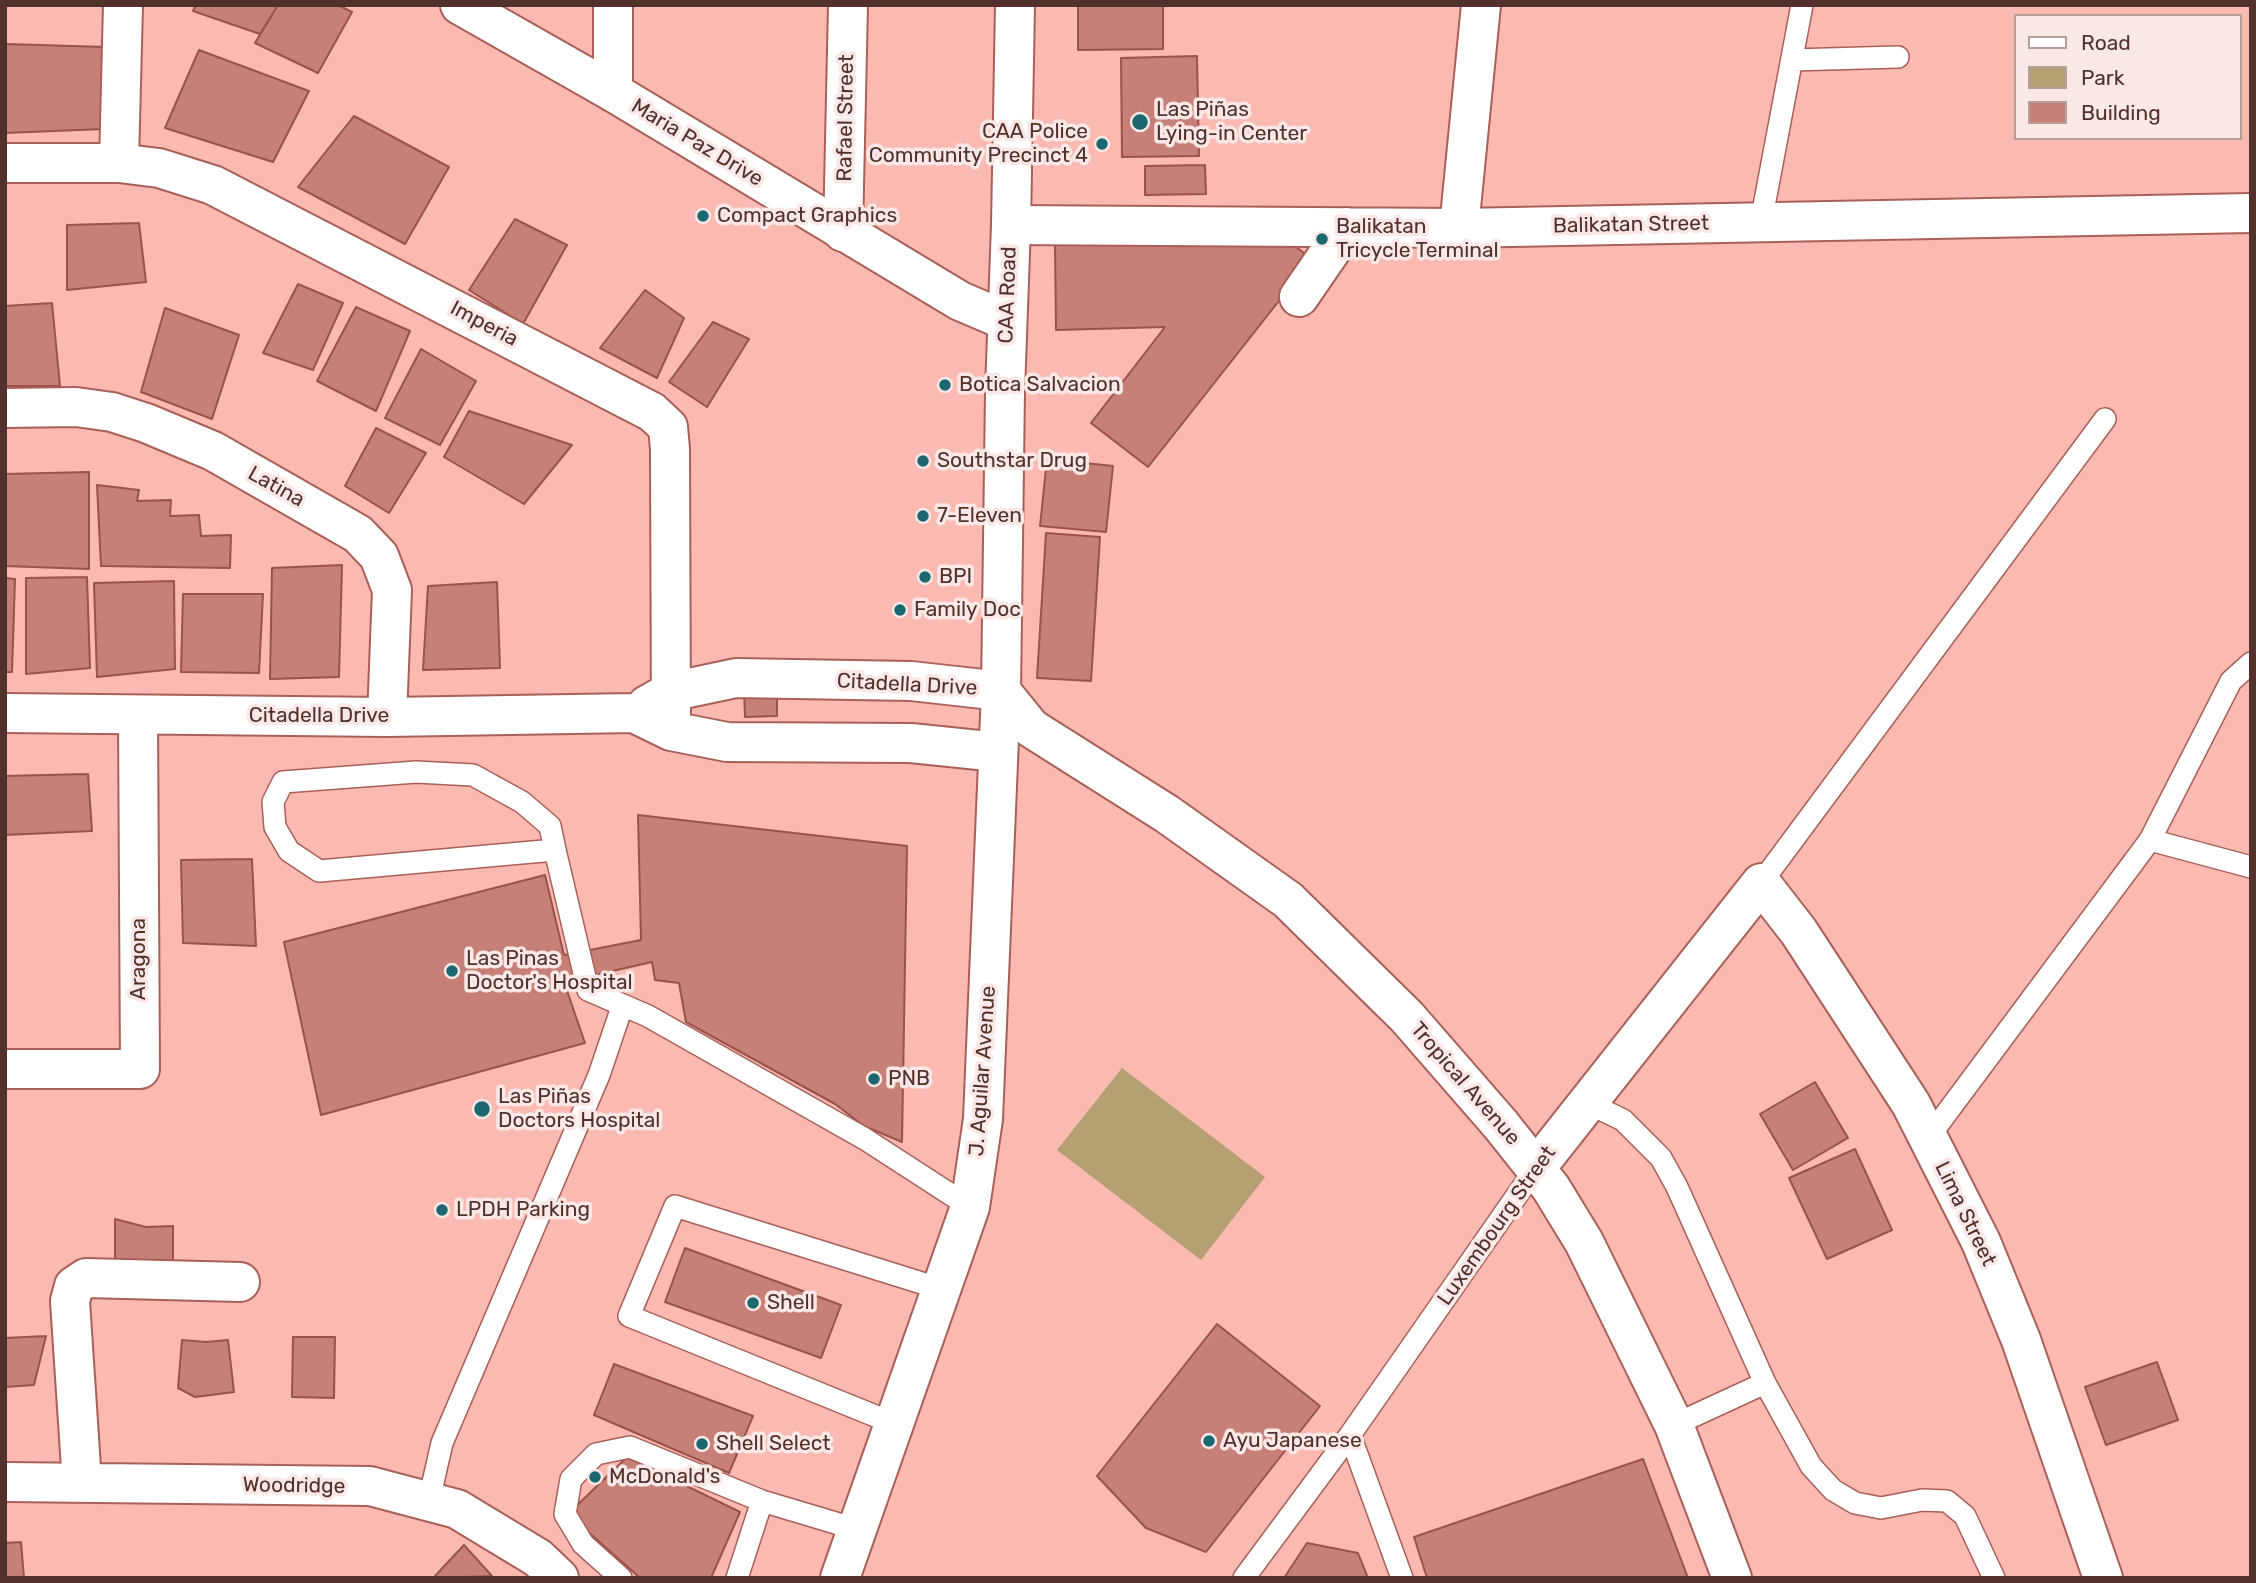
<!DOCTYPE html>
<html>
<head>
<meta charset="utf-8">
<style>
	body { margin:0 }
	#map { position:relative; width:2256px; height:1583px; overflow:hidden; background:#fab9b1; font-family:Rubik,sans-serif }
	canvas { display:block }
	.frame { position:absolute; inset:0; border:7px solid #51302d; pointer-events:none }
	.legend { position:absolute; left:2014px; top:14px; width:228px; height:126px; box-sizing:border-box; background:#f9e8e5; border:2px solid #b69e9b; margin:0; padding:9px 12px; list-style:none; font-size:21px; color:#51302d }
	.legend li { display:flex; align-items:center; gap:14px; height:35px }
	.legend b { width:35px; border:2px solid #b69e9b }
</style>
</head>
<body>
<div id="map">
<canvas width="2256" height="1583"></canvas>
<div class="frame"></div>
<ul class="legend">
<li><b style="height:9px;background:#fff"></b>Road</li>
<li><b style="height:19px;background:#b4a073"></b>Park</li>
<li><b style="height:19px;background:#c68078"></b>Building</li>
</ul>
</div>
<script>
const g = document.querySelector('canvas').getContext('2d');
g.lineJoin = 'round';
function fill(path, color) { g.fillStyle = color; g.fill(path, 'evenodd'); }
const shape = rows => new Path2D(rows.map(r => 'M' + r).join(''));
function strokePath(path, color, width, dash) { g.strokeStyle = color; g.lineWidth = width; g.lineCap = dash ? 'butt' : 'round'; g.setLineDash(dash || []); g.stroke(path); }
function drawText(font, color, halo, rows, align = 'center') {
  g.font = font + ' Rubik,sans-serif'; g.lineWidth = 7; g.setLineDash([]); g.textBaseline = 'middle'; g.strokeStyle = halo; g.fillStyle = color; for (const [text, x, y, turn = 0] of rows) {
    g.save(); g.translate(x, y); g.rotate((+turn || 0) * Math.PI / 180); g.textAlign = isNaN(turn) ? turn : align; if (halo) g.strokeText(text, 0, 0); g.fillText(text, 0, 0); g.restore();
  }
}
fill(shape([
	[1122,1068,1265,1177,1201,1260,1057,1150]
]), '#b4a073');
const building = shape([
	[196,5,278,5,260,34,193,11,196,5],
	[278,5,338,5,352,12,318,73,255,43,278,5],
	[1078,5,1163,5,1163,49,1078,50,1078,5],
	[5,44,106,47,104,129,5,133,5,44],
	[199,50,309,91,273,162,165,128,199,50],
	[1197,56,1199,156,1122,157,1121,58,1197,56],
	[354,116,449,167,405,244,298,187,354,116],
	[1205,165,1206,194,1145,195,1145,166,1205,165],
	[515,219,567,245,523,324,469,290,515,219],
	[139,223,146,282,67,290,67,225,139,223],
	[1288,241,1312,259,1148,467,1091,423,1165,327,1056,330,1055,244,1288,241],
	[298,284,343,303,313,370,263,353,298,284],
	[645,290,684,318,657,378,600,348,645,290],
	[52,303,60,386,5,386,5,306,52,303],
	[356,307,410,331,376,411,317,381,356,307],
	[165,308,239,335,212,419,141,392,165,308],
	[713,322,749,339,707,407,669,382,713,322],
	[421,349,476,381,440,445,385,418,421,349],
	[469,411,572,445,524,504,444,457,469,411],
	[376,428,426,453,389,513,345,486,376,428],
	[1047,459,1113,466,1106,532,1040,526,1047,459],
	[89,472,89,569,5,566,5,474,89,472],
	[97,485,139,490,137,501,171,500,170,516,199,515,201,536,231,535,230,568,101,566,97,485],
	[1046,533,1100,537,1091,681,1037,678,1046,533],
	[342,565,339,677,270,679,272,568,342,565],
	[87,577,90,668,26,674,26,578,87,577],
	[5,578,15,579,12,672,5,672,5,578],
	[174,581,175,669,97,677,94,583,174,581],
	[497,582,500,668,423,670,428,586,497,582],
	[183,594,263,594,259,673,181,672,183,594],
	[744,691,777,691,777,716,745,717,744,691],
	[88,774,92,831,5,835,5,776,88,774],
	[638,815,907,846,902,1142,864,1126,835,1104,686,1022,679,983,655,980,652,962,564,982,585,1043,321,1115,284,942,545,875,564,955,641,940,638,815],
	[252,859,256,946,183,943,181,860,252,859],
	[1815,1082,1848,1138,1793,1170,1760,1114,1815,1082],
	[1855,1149,1892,1230,1827,1259,1789,1178,1855,1149],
	[115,1219,146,1227,173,1226,173,1270,115,1270,115,1219],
	[685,1248,841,1305,821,1358,665,1302,685,1248],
	[1217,1324,1320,1406,1206,1552,1146,1528,1097,1476,1217,1324],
	[46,1336,34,1385,5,1387,5,1338,46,1336],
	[293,1337,335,1337,334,1398,292,1397,293,1337],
	[182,1340,206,1342,228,1340,234,1392,195,1397,178,1388,182,1340],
	[2157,1362,2178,1420,2106,1445,2085,1387,2157,1362],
	[614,1364,753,1416,729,1473,594,1415,614,1364],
	[627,1457,740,1512,711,1578,640,1578,568,1514,627,1457],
	[1643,1459,1688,1578,1427,1578,1414,1537,1643,1459],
	[21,1542,24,1578,5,1578,5,1543,21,1542],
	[1307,1543,1358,1553,1368,1578,1284,1578,1307,1543],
	[464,1545,492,1576,436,1578,435,1576,464,1545]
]);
fill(building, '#c68078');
strokePath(building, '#9a524b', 2);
const service = shape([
	[1792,60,1898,57],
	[1761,222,1802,5],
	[2150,840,2251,867],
	[555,850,550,826,522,802,473,775,416,772,283,782,273,802,275,827,289,851,319,871,555,850,588,990,648,1016,865,1139,970,1207],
	[1761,883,2105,419],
	[1588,1103,1623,1120,1661,1158,1677,1187,1765,1383,1811,1466,1833,1490,1855,1503,1881,1508,1922,1500,1947,1501,1965,1516,1994,1578],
	[1928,1138,2150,840,2231,681,2251,663],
	[895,1424,629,1316,675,1206,941,1289],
	[1674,1425,1765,1383],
	[1350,1435,1402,1578],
	[429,1500,442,1443,599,1075,622,1007],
	[621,1578,583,1544,565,1514,571,1479,596,1454,630,1447,762,1501],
	[737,1578,762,1501,859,1530],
	[1244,1578,1350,1435,1536,1168]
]);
const minor = shape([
	[460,5,613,92],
	[5,163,119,163,159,168,213,185,652,412,668,427,670,449,671,731],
	[119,163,123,5],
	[1011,225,1459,228,2251,213],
	[1459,228,1481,5],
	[843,232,848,5],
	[1299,297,1347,227],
	[5,408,76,407,112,412,146,423,213,451,358,534,379,556,392,590,387,717],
	[647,705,670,692,736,678,911,681,1001,691],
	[5,713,387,717,634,713,671,731,727,742,911,743,998,752],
	[5,1069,140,1069,138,716],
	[1536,1168,1761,883,1799,932,1911,1104,1981,1242,2021,1340,2103,1578],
	[5,1482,370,1486,457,1509,538,1558,559,1578],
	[82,1483,70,1301,74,1286,86,1278,240,1282]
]);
const tertiary = shape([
	[613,5,613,92,960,301,1007,321],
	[1001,691,1031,728,1167,814,1288,900,1407,1017,1501,1125,1551,1188,1584,1242,1674,1425,1732,1578]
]);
const secondary = shape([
	[840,1578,970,1207,983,1119,1001,691,1005,391,1011,225,1015,5]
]);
strokePath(service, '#a96058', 24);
strokePath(minor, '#a96058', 42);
strokePath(tertiary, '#a96058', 42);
strokePath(secondary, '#a96058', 42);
strokePath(service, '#fff', 21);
strokePath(minor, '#fff', 38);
strokePath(tertiary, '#fff', 38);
strokePath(secondary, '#fff', 38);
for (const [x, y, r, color] of [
	[1140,122,9,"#1c6871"],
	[1102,144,7,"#1c6871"],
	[703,216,7,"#1c6871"],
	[1322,239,7,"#1c6871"],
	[945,385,7,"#1c6871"],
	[923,461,7,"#1c6871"],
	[923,516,7,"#1c6871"],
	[925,577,7,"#1c6871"],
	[900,610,7,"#1c6871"],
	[452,971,7,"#1c6871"],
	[874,1079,7,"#1c6871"],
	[482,1109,9,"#1c6871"],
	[442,1210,7,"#1c6871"],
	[753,1303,7,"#1c6871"],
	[1209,1441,7,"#1c6871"],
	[702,1444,7,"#1c6871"],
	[595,1477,7,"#1c6871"]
]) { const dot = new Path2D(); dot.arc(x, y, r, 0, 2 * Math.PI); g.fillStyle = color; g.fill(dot); strokePath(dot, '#f9e8e5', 2.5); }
drawText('21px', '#51302d', '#f9e8e5', [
	["Las Piñas",1156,110],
	["Lying-in Center",1156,134],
	["CAA Police",1088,132,"right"],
	["Community Precinct 4",1088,156,"right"],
	["Compact Graphics",717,216],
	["Balikatan",1336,227],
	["Tricycle Terminal",1336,251],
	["Botica Salvacion",959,385],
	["Southstar Drug",937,461],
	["7-Eleven",937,516],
	["BPI",939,577],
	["Family Doc",914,610],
	["Las Pinas",466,959],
	["Doctor's Hospital",466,983],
	["PNB",888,1079],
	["Las Piñas",498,1097],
	["Doctors Hospital",498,1121],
	["LPDH Parking",456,1210],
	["Shell",767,1303],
	["Ayu Japanese",1223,1441],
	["Shell Select",716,1444],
	["McDonald's",609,1477]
], 'left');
drawText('21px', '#51302d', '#f9e8e5', [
	["Rafael Street",846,118,-89],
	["Maria Paz Drive",697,143,31],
	["Balikatan Street",1631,225,-1],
	["CAA Road",1008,295,-88],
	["Imperia",484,324,28],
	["Latina",276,487,29],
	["Citadella Drive",907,685,3],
	["Citadella Drive",319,716],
	["Aragona",139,959,-90],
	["J. Aguilar Avenue",983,1071,-86],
	["Tropical Avenue",1465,1084,49],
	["Lima Street",1965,1214,64],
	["Luxembourg Street",1497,1226,-55],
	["Woodridge",294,1486,1]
]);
</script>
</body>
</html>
